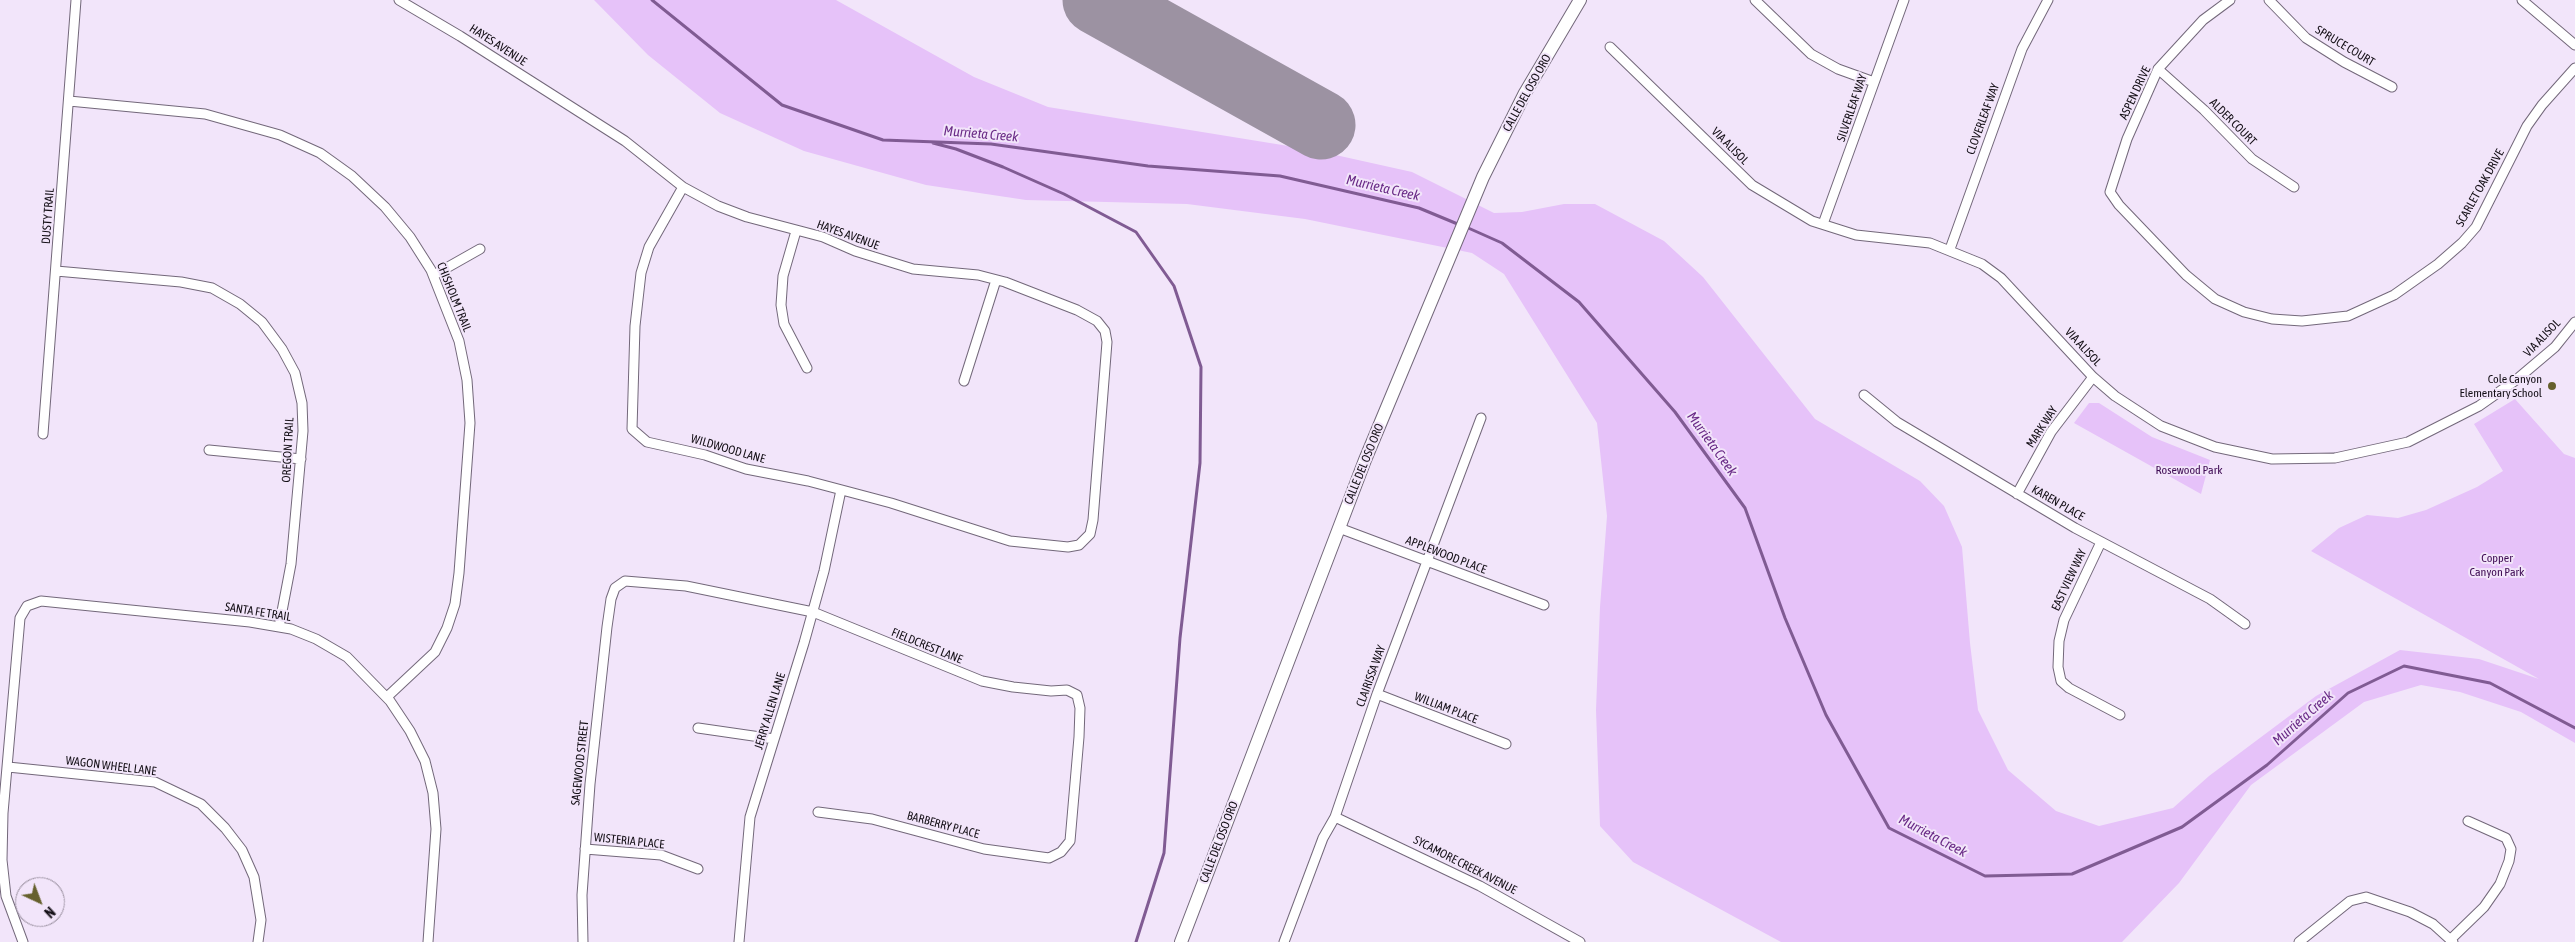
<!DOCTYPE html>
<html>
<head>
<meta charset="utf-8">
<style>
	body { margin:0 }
	#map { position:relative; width:2575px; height:942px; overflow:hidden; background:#f2e5fa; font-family:"Asap Condensed",sans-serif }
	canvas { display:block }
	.north { position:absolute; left:15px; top:877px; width:50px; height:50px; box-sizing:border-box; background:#f2e5fa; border:1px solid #998f9f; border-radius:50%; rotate:137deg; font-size:14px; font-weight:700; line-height:20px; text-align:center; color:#140f16 }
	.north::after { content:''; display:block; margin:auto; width:18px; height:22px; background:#66602d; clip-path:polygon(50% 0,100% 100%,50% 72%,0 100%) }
</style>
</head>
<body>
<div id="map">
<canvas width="2575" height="942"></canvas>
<div class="north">N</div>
</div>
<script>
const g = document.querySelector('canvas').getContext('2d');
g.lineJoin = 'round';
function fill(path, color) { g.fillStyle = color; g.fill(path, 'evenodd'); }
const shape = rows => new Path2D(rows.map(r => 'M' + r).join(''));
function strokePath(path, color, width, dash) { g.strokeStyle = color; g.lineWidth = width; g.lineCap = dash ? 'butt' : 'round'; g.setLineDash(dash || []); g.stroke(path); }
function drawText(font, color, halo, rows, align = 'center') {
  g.font = font + ' "Asap Condensed",sans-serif'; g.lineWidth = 4; g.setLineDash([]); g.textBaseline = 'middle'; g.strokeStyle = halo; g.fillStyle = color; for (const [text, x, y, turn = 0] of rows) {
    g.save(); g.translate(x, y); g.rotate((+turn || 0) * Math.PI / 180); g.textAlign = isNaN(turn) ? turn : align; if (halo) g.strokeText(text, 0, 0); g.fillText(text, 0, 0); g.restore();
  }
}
fill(shape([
	[594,0,836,0,974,77,1048,107,1313,150,1412,172,1494,213,1522,212,1564,204,1595,204,1664,241,1703,277,1815,419,1920,481,1944,506,1962,547,1970,643,1978,710,2008,770,2056,811,2099,826,2173,808,2209,776,2316,696,2400,650,2479,659,2539,679,2311,551,2339,528,2367,515,2398,518,2426,510,2477,487,2503,471,2474,424,2515,399,2564,454,2575,458,2575,743,2521,712,2460,692,2421,685,2364,702,2251,785,2179,883,2122,942,1781,942,1633,862,1600,826,1596,710,1600,607,1607,516,1597,423,1504,274,1472,253,1305,219,1187,204,1026,200,926,185,804,151,720,113,648,55],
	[2089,403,2099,403,2152,437,2210,460,2201,494,2074,423]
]), '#e6c2f9');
strokePath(shape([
	[652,0,782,105,883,140,991,144,1148,166,1280,176,1419,208,1460,225],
	[933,143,956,149,1003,167,1064,194,1136,232,1174,286,1201,367,1200,463,1180,638,1164,853,1136,942],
	[1466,227,1502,243,1579,302,1675,412,1745,508,1785,618,1826,715,1889,828,1985,876,2072,874,2182,827,2267,765,2348,693,2404,666,2490,683,2575,728]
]), '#805b93', 3);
strokePath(shape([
	[1097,0,1321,125]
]), '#9c92a2', 69);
const street = shape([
	[399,0,460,36,625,141,683,187,718,206,747,217,823,237,855,251,913,269,978,275,1005,282,1077,310,1097,321,1105,331,1107,342,1093,520,1090,534,1079,545,1068,547,1010,541,891,503,808,481,746,469,705,455,647,442,632,429,635,326,641,273,649,247,683,187],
	[1755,0,1811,54,1838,69,1874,82],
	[2230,0,2203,20,2158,69,2127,139,2110,192,2119,205,2186,275,2215,299,2244,312,2272,319,2302,321,2348,316,2394,295,2438,264,2462,243,2476,227,2527,126,2542,105,2575,68],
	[2269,0,2306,38,2344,62,2392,87],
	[2522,0,2575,45],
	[1610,47,1752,185,1812,221,1856,235,1930,243,1982,264,2001,278,2093,377,2115,396,2161,426,2215,447,2272,459,2335,458,2408,442,2479,406,2516,380,2555,347,2575,322],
	[2158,69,2204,110,2252,159,2294,187],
	[69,101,205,114,280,135,320,153,352,176,385,207,410,237,431,270,459,341,467,380,470,423,459,573,455,604,447,628,435,652,387,697],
	[1823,224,1904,0],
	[796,231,783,276,781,305,784,324,807,368],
	[1950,249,2022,49,2048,0],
	[56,271,181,282,212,288,240,304,262,322,282,349,295,373,302,403,303,431,291,564,279,627],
	[434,275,480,249],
	[964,381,996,280],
	[1864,395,1897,422,2075,528,2210,599,2245,624],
	[43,434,76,0],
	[209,450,301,459],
	[2017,494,2051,432,2093,377],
	[1339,528,1544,605],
	[2101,542,2064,620,2059,641,2058,667,2061,681,2069,688,2120,715],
	[1377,694,1506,744],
	[698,728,774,739],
	[8,767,155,782,201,804,225,828,242,850,254,877,261,920,258,942],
	[1335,817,1480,886,1580,942],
	[585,849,661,855,698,869],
	[2451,939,2484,907,2500,884,2509,861,2511,849,2506,838,2468,821],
	[23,942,6,896,2,860,3,813,20,618,27,606,41,601,250,622,291,629,316,639,347,657,390,701,410,731,425,761,433,793,436,829,428,942],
	[583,942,582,895,590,784,607,627,611,599,615,588,625,581,686,586,813,612,982,681,1013,687,1051,691,1067,690,1077,695,1080,708,1079,737,1070,841,1061,852,1049,858,984,849,872,819,818,812],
	[739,942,750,817,804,643,824,571,841,490],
	[1284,942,1323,838,1335,817,1377,694,1481,418],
	[2299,942,2350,901,2366,897,2410,912,2433,924,2453,942]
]);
const secondary = shape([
	[1181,942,1365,460,1483,177,1525,93,1580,0]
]);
strokePath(street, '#73687a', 11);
strokePath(secondary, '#73687a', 14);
strokePath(street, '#fff', 9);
strokePath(secondary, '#fff', 12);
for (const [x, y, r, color] of [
	[2552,386,5,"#66602d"]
]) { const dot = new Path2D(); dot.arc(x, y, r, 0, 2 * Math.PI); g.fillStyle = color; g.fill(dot); strokePath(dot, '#f2e5fa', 2); }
drawText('12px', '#140f16', '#f2e5fa', [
	["HAYES AVENUE",498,45,33],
	["SPRUCE COURT",2345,46,31],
	["CALLE DEL OSO ORO",1527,93,-61],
	["ASPEN DRIVE",2135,93,-65],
	["SILVERLEAF WAY",1852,108,-71],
	["CLOVERLEAF WAY",1983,119,-70],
	["ALDER COURT",2233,122,45],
	["VIA ALISOL",1730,146,45],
	["SCARLET OAK DRIVE",2480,188,-61],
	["DUSTY TRAIL",48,216,-86],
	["HAYES AVENUE",848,235,20],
	["CHISHOLM TRAIL",454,297,68],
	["VIA ALISOL",2542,338,-46],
	["VIA ALISOL",2083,347,47],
	["MARK WAY",2042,427,-57],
	["WILDWOOD LANE",728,449,16],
	["OREGON TRAIL",288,450,-87],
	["CALLE DEL OSO ORO",1364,464,-68],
	["KAREN PLACE",2058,503,30],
	["APPLEWOOD PLACE",1446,555,21],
	["EAST VIEW WAY",2069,580,-65],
	["SANTA FE TRAIL",258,612,9],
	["FIELDCREST LANE",927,646,22],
	["CLAIRISSA WAY",1371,676,-70],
	["WILLIAM PLACE",1446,708,21],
	["JERRY ALLEN LANE",770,711,-73],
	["SAGEWOOD STREET",580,763,-84],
	["WAGON WHEEL LANE",111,766,7],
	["BARBERRY PLACE",943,825,15],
	["WISTERIA PLACE",629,841,6],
	["CALLE DEL OSO ORO",1219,842,-69],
	["SYCAMORE CREEK AVENUE",1465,865,27]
]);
drawText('12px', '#140f16', '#f2e5fa', [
	["Cole Canyon",2542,379],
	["Elementary School",2542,393]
], 'right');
drawText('12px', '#3e0b53', '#f2e5fa', [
	["Rosewood Park",2189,470],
	["Copper",2497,558],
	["Canyon Park",2497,572]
]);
drawText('italic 14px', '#692a86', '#f2e5fa', [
	["Murrieta Creek",981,134,5],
	["Murrieta Creek",1383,188,13],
	["Murrieta Creek",1712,444,54],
	["Murrieta Creek",2303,718,-41],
	["Murrieta Creek",1933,836,28]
]);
</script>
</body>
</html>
